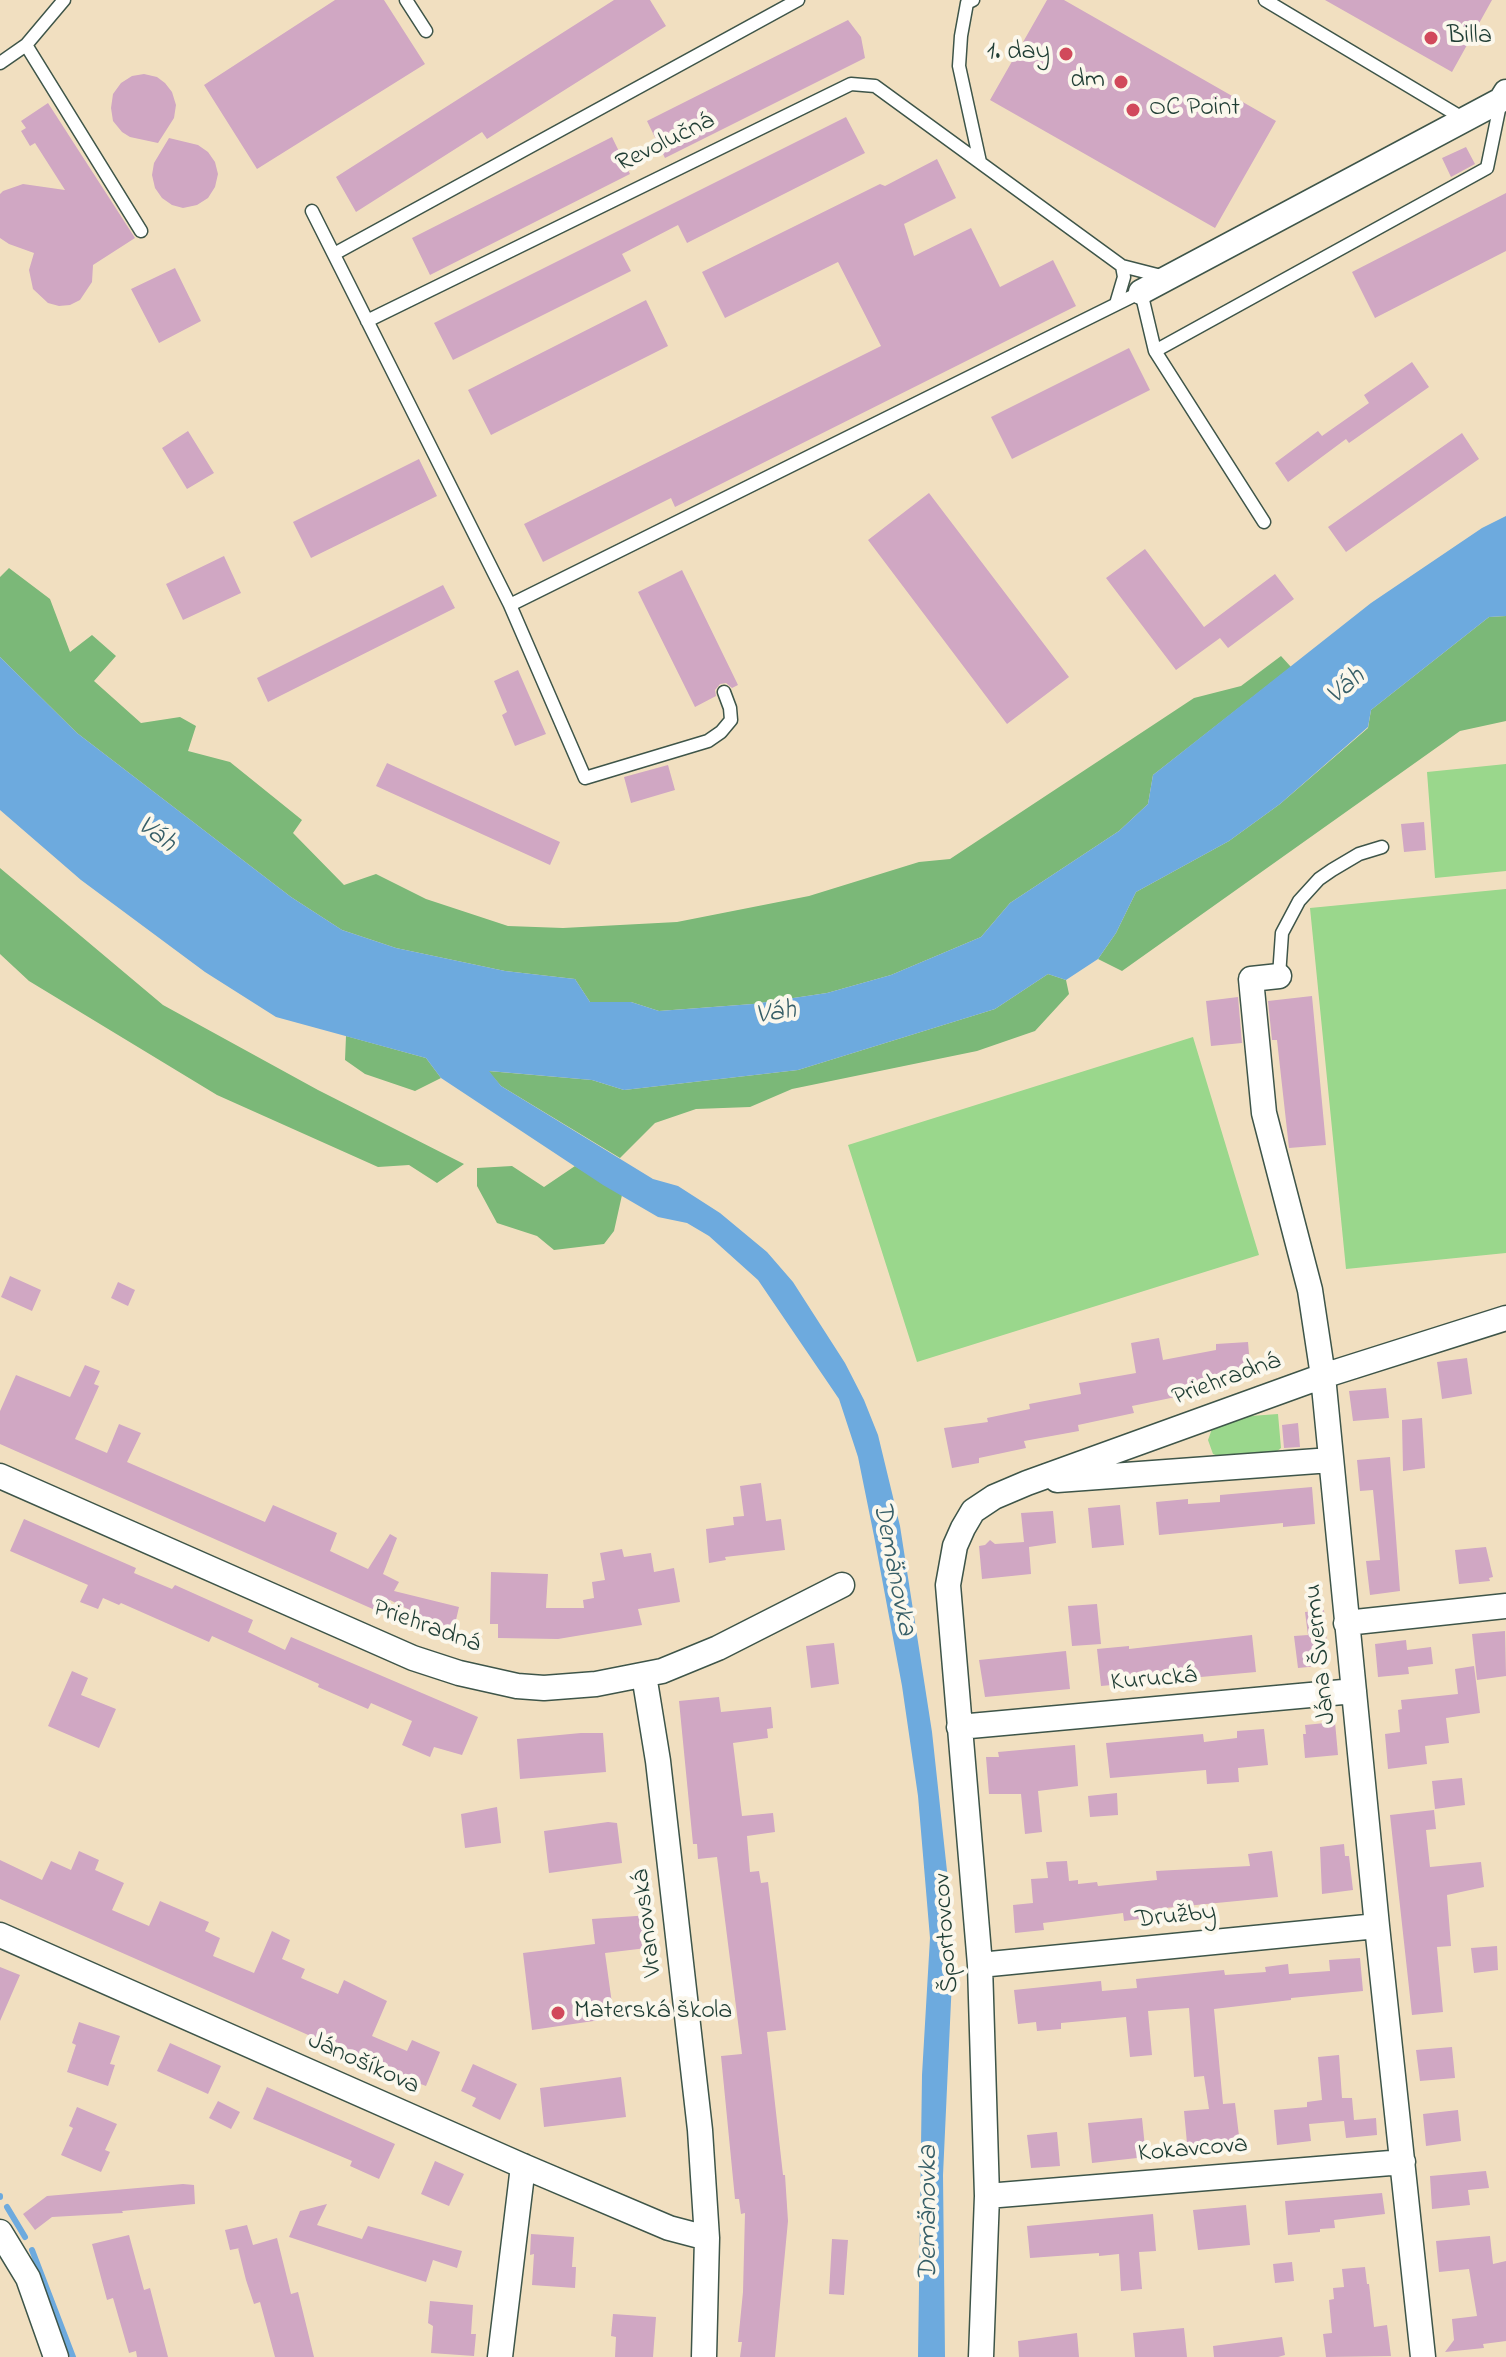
<!DOCTYPE html>
<html>
<head>
<meta charset="utf-8">
<style>
	body { margin:0 }
	canvas { display:block; background:#f1dfc0 }
</style>
</head>
<body>
<canvas width="1506" height="2357"></canvas>
<script>
const g = document.querySelector('canvas').getContext('2d');
g.lineJoin = 'round';
function fill(path, color) { g.fillStyle = color; g.fill(path, 'evenodd'); }
const shape = rows => new Path2D(rows.map(r => 'M' + r).join(''));
function strokePath(path, color, width, dash) { g.strokeStyle = color; g.lineWidth = width; g.lineCap = dash ? 'butt' : 'round'; g.setLineDash(dash || []); g.stroke(path); }
function drawText(font, color, halo, rows, align = 'center') {
  g.font = font + ' "Indie Flower",sans-serif'; g.lineWidth = 8; g.setLineDash([]); g.textBaseline = 'middle'; g.strokeStyle = halo; g.fillStyle = color; for (const [text, x, y, turn = 0] of rows) {
    g.save(); g.translate(x, y); g.rotate((+turn || 0) * Math.PI / 180); g.textAlign = isNaN(turn) ? turn : align; if (halo) g.strokeText(text, 0, 0); g.fillText(text, 0, 0); g.restore();
  }
}
fill(shape([
	[1506,764,1506,871,1435,878,1427,772],
	[1506,889,1506,1253,1346,1269,1310,908],
	[1193,1037,1259,1255,917,1362,848,1145],
	[1278,1414,1281,1448,1274,1454,1223,1458,1213,1454,1208,1440,1213,1426,1237,1417]
]), '#9ad78c');
fill(shape([
	[9,568,50,599,70,652,92,635,116,656,94,681,141,723,180,717,196,726,188,751,230,762,302,820,293,833,344,885,376,874,426,899,508,926,563,928,677,922,809,896,919,862,950,859,1194,698,1241,686,1281,656,1291,667,1153,775,1148,804,1119,831,1010,903,981,937,891,975,827,993,753,1004,659,1011,631,1002,590,1002,575,979,505,971,396,948,342,930,291,897,77,733,0,657,0,577],
	[1506,616,1506,721,1460,731,1122,971,1098,959,1116,933,1136,892,1229,841,1280,804,1368,728,1371,710,1489,617],
	[0,868,163,1005,318,1090,464,1164,437,1183,409,1165,378,1167,217,1095,29,981,0,954],
	[1048,974,1066,980,1069,994,1035,1031,977,1051,792,1089,750,1107,696,1109,655,1123,620,1158,501,1086,488,1071,592,1080,624,1090,798,1070,995,1009],
	[346,1036,426,1058,441,1078,415,1091,365,1074,345,1060],
	[512,1166,544,1187,575,1166,622,1195,614,1231,604,1244,554,1250,537,1236,497,1223,477,1186,477,1168]
]), '#7bb878');
fill(shape([
	[1506,516,1506,616,1489,617,1371,710,1368,727,1280,804,1229,841,1136,892,1116,933,1098,959,1066,980,1048,974,995,1009,798,1070,624,1090,592,1080,489,1071,501,1086,653,1179,678,1186,720,1213,767,1252,793,1282,845,1363,864,1400,878,1435,900,1526,932,1732,954,1936,943,2175,945,2357,918,2357,922,2075,930,1938,918,1796,902,1686,874,1536,858,1457,839,1399,758,1280,709,1236,687,1223,658,1217,603,1185,441,1078,426,1058,276,1017,205,972,81,880,0,810,0,657,77,733,291,897,342,930,396,948,505,971,575,979,590,1002,631,1002,659,1011,753,1004,827,993,891,975,981,937,1010,903,1119,831,1148,804,1153,775,1371,603,1482,528]
]), '#6daade');
strokePath(shape([
	[0,2196,0,2197],
	[7,2207,25,2237],
	[32,2250,73,2357]
]), '#6daade', 6);
fill(shape([
	[335,0,384,0,425,64,257,169,204,85],
	[614,0,650,0,666,26,487,139,482,132,356,212,336,177],
	[1047,0,1064,0,1276,121,1215,228,990,100],
	[1325,0,1492,0,1452,72],
	[848,20,861,37,865,58,665,158,647,121],
	[144,74,157,77,165,83,172,92,176,105,174,118,158,143,130,137,122,132,113,121,111,108,113,94,121,83,132,76],
	[48,103,135,238,93,265,92,282,80,300,70,305,59,306,48,303,33,289,29,270,34,253,9,244,0,238,0,194,3,191,23,184,65,190,35,143,30,146,21,131,26,128,21,121],
	[846,117,865,153,687,243,678,225,622,254,631,271,453,360,434,323],
	[612,137,630,174,430,275,412,238],
	[169,138,198,145,208,152,215,162,218,174,215,187,208,198,197,205,183,208,172,205,162,198,155,188,152,175,154,163],
	[1466,147,1475,164,1451,177,1442,158],
	[937,159,956,198,904,224,914,256,971,228,1000,287,1053,260,1076,306,675,507,671,498,543,562,524,524,881,346,838,262,725,318,702,272,880,184,885,186],
	[1506,193,1506,251,1375,318,1352,272],
	[175,268,201,321,159,343,131,289],
	[646,300,668,346,491,435,468,390],
	[1129,348,1150,390,1012,459,991,417],
	[1412,362,1429,387,1349,443,1346,439,1288,482,1275,463,1318,431,1322,436,1369,403,1364,395],
	[188,431,214,473,187,489,162,448],
	[1462,433,1479,459,1346,552,1328,527],
	[419,459,437,496,311,558,293,522],
	[929,493,1069,677,1007,724,868,540],
	[1145,549,1204,627,1275,574,1294,599,1228,648,1220,638,1176,670,1106,578],
	[224,556,241,593,183,620,166,584],
	[682,570,738,685,732,688,726,683,720,684,715,690,716,696,695,707,638,592],
	[443,585,455,608,268,702,257,678],
	[518,670,546,734,515,746,502,715,507,712,494,681],
	[387,763,560,842,550,865,376,786],
	[668,765,675,790,631,803,624,777],
	[1424,822,1426,850,1404,852,1401,824],
	[1312,996,1326,1145,1289,1148,1277,1040,1272,1040,1268,1001],
	[1238,997,1242,1043,1211,1046,1206,1001],
	[10,1276,41,1290,32,1311,1,1297],
	[118,1282,135,1290,128,1306,111,1298],
	[1159,1338,1163,1360,1216,1350,1216,1344,1248,1342,1251,1377,1193,1384,1195,1393,1132,1406,1134,1413,1078,1425,1079,1431,1024,1441,1026,1448,979,1458,979,1463,952,1468,944,1428,988,1422,987,1418,1030,1409,1029,1404,1081,1394,1079,1383,1136,1373,1131,1343],
	[1467,1358,1472,1394,1442,1399,1437,1362],
	[85,1365,100,1371,94,1384,99,1386,75,1439,107,1453,119,1424,141,1433,127,1462,265,1522,273,1505,337,1533,330,1551,368,1569,390,1534,397,1538,383,1574,399,1582,394,1591,459,1607,452,1637,418,1629,421,1616,390,1600,384,1614,0,1444,0,1411,16,1375,70,1397],
	[1386,1388,1389,1418,1353,1421,1349,1391],
	[1422,1418,1425,1468,1403,1471,1402,1420],
	[1298,1423,1300,1447,1284,1448,1282,1425],
	[1390,1457,1400,1591,1370,1595,1366,1561,1380,1560,1373,1490,1360,1491,1357,1460],
	[761,1483,766,1521,781,1519,785,1550,725,1557,726,1560,709,1563,706,1529,734,1525,733,1517,744,1516,740,1486],
	[1312,1487,1315,1524,1283,1527,1283,1523,1159,1535,1156,1502,1188,1499,1188,1504,1220,1502,1220,1495],
	[1120,1505,1124,1545,1092,1548,1088,1508],
	[1053,1511,1056,1543,1029,1547,1031,1574,982,1579,979,1546,985,1545,990,1540,995,1544,1024,1542,1021,1513],
	[24,1519,136,1568,134,1573,172,1589,175,1585,253,1620,248,1632,285,1650,291,1637,478,1717,462,1755,434,1747,430,1757,402,1745,412,1721,371,1703,368,1709,318,1687,319,1684,212,1636,209,1642,121,1603,119,1605,103,1598,98,1609,80,1602,88,1585,10,1551],
	[1486,1547,1493,1577,1489,1578,1490,1581,1459,1584,1455,1550],
	[622,1549,624,1557,651,1553,654,1572,674,1568,680,1602,638,1609,642,1625,558,1639,498,1638,498,1624,490,1624,491,1572,548,1574,546,1608,584,1608,583,1600,594,1598,592,1582,605,1580,600,1553],
	[1097,1604,1101,1644,1072,1646,1068,1606],
	[1324,1610,1329,1665,1298,1668,1294,1636,1308,1635,1305,1612],
	[1505,1631,1506,1676,1477,1680,1472,1634],
	[1252,1635,1256,1672,1101,1686,1097,1649,1129,1646,1129,1649],
	[1406,1640,1407,1650,1431,1647,1433,1664,1408,1667,1409,1674,1378,1677,1375,1644],
	[834,1643,839,1684,811,1688,806,1646],
	[1066,1651,1070,1689,985,1697,979,1660],
	[1474,1666,1480,1713,1446,1718,1449,1743,1425,1746,1427,1764,1388,1769,1385,1734,1400,1732,1398,1710,1402,1709,1401,1700,1458,1694,1455,1669],
	[72,1671,88,1678,81,1695,116,1709,99,1748,48,1726],
	[719,1697,721,1712,771,1707,773,1728,767,1729,768,1738,733,1743,742,1816,773,1813,775,1832,747,1836,750,1872,759,1871,761,1883,768,1882,786,2030,767,2032,783,2175,785,2175,788,2221,775,2357,740,2357,742,2342,738,2342,743,2292,745,2213,741,2214,739,2199,735,2199,721,2056,742,2054,717,1857,698,1859,697,1844,693,1844,679,1701],
	[1335,1722,1338,1755,1305,1758,1303,1734,1306,1734,1305,1725],
	[1264,1729,1268,1765,1238,1768,1239,1782,1207,1784,1206,1770,1110,1778,1106,1743,1203,1734,1204,1742,1237,1738,1237,1731],
	[581,1733,603,1733,606,1772,520,1779,517,1739],
	[1075,1745,1078,1786,1038,1791,1042,1832,1025,1834,1021,1794,989,1794,986,1757,999,1757,998,1752],
	[1462,1778,1465,1805,1435,1809,1432,1781],
	[1117,1793,1118,1815,1090,1817,1088,1796],
	[497,1807,501,1843,465,1848,461,1814],
	[1434,1810,1436,1829,1426,1830,1430,1867,1481,1862,1484,1887,1447,1895,1451,1946,1437,1947,1443,2012,1412,2015,1390,1815],
	[608,1822,617,1823,622,1863,549,1873,544,1831],
	[1344,1844,1345,1856,1349,1856,1353,1890,1322,1894,1320,1847],
	[79,1851,99,1860,95,1870,124,1883,112,1910,149,1926,160,1901,209,1922,205,1931,220,1938,213,1956,254,1973,272,1931,290,1940,282,1959,305,1969,301,1978,338,1994,344,1980,387,2001,372,2036,407,2051,412,2040,440,2052,426,2086,402,2077,377,2057,374,2064,0,1899,0,1860,42,1880,51,1861,71,1870],
	[1272,1851,1278,1897,1155,1909,1156,1917,1124,1921,1123,1913,1043,1923,1044,1930,1015,1933,1013,1905,1033,1903,1031,1879,1048,1878,1046,1862,1067,1861,1069,1881,1078,1880,1078,1884,1097,1882,1098,1886,1157,1880,1156,1871,1250,1866,1248,1854],
	[651,1915,655,1947,605,1953,614,2018,532,2030,523,1953,595,1944,592,1919],
	[1497,1946,1498,1970,1474,1973,1471,1948],
	[1360,1958,1363,1991,1291,1998,1291,2000,1214,2009,1223,2104,1235,2103,1240,2144,1214,2147,1215,2151,1188,2154,1184,2111,1209,2109,1204,2076,1194,2077,1189,2008,1148,2011,1152,2055,1130,2057,1126,2017,1061,2023,1061,2029,1037,2031,1036,2022,1018,2024,1014,1990,1101,1981,1102,1991,1137,1988,1136,1979,1224,1970,1225,1975,1266,1972,1265,1967,1288,1964,1289,1974,1330,1971,1329,1960],
	[0,1967,20,1975,0,2021],
	[79,2022,120,2036,110,2064,115,2065,108,2086,67,2072,76,2045,72,2043],
	[170,2043,221,2066,208,2094,157,2071],
	[1452,2047,1455,2078,1420,2081,1416,2050],
	[1339,2055,1342,2098,1352,2098,1354,2120,1376,2118,1377,2135,1346,2138,1344,2121,1309,2124,1311,2141,1277,2145,1274,2110,1307,2107,1307,2102,1322,2100,1318,2057],
	[473,2064,517,2084,500,2120,472,2106,476,2098,461,2091],
	[621,2077,626,2117,544,2127,540,2088],
	[267,2087,395,2144,379,2179,350,2166,352,2161,253,2119],
	[218,2101,240,2112,231,2129,209,2118],
	[77,2107,117,2124,105,2150,110,2152,101,2172,61,2155,73,2128,69,2126],
	[1458,2110,1461,2141,1426,2146,1423,2114],
	[1142,2118,1146,2157,1092,2163,1088,2123],
	[1057,2132,1060,2166,1031,2168,1027,2135],
	[435,2161,464,2174,449,2206,421,2194],
	[1486,2171,1489,2188,1468,2190,1470,2205,1432,2209,1430,2176],
	[183,2184,194,2185,195,2204,122,2211,123,2213,52,2217,35,2230,23,2214,47,2196],
	[1382,2193,1385,2214,1334,2220,1335,2228,1320,2229,1320,2232,1288,2235,1285,2201],
	[327,2204,317,2225,362,2239,368,2226,462,2251,457,2268,433,2260,426,2282,289,2237,300,2211],
	[1246,2205,1250,2245,1198,2250,1193,2210],
	[1153,2214,1156,2251,1139,2252,1142,2289,1121,2291,1119,2254,1099,2256,1099,2253,1030,2258,1027,2226],
	[247,2225,253,2245,277,2238,291,2294,298,2292,314,2357,275,2357,260,2302,254,2304,246,2280,238,2248,240,2248,230,2250,225,2230],
	[531,2234,574,2237,572,2267,576,2267,575,2288,532,2285,534,2254,530,2255],
	[129,2235,144,2290,150,2288,168,2357,137,2357,136,2351,129,2353,113,2298,107,2300,92,2244],
	[1490,2236,1493,2264,1506,2261,1506,2341,1483,2344,1484,2348,1445,2352,1454,2340,1452,2319,1477,2316,1469,2269,1439,2272,1436,2241],
	[832,2239,848,2240,844,2295,829,2294],
	[1292,2262,1294,2281,1275,2283,1273,2264],
	[1365,2267,1367,2284,1369,2284,1374,2327,1387,2325,1391,2356,1326,2357,1323,2334,1332,2333,1329,2300,1334,2299,1333,2288,1344,2287,1342,2269],
	[430,2301,473,2305,471,2334,476,2334,474,2356,431,2353,433,2326,428,2323],
	[613,2314,656,2317,653,2357,615,2357,616,2337,611,2336],
	[1184,2328,1187,2357,1135,2357,1133,2333],
	[1077,2333,1079,2357,1019,2357,1018,2341],
	[1282,2337,1285,2355,1278,2357,1214,2357,1213,2346]
]), '#d0a7c3');
const service = shape([
	[406,0,426,31],
	[973,0,967,3,961,36,959,66,980,162],
	[1265,0,1464,119],
	[26,45,141,231],
	[0,63,26,45,64,0],
	[312,211,510,605,585,778,708,741,721,732,731,720,730,708,724,692],
	[334,254,798,0],
	[1116,304,1124,277,1122,266],
	[367,321,851,84,875,86,1122,266,1165,277],
	[1155,351,1264,522],
	[510,605,1141,292,1155,351,1487,168,1501,100],
	[1279,976,1282,933,1299,901,1319,879,1332,870,1359,854,1382,847]
]);
const minor = shape([
	[1141,292,1501,100,1506,92],
	[1279,976,1251,979,1264,1113,1310,1290,1323,1376,1377,1926,1423,2357],
	[0,1476,413,1658,459,1673,517,1686,544,1688,596,1684,662,1671,718,1648,842,1585],
	[1057,1480,1331,1460],
	[1346,1623,1506,1606],
	[644,1675,658,1761,700,2130,707,2238,704,2357],
	[959,1727,1354,1691],
	[0,1935,523,2166,669,2228,707,2238],
	[980,1965,1377,1926],
	[987,2196,1403,2162],
	[0,2232,28,2278,56,2357],
	[500,2357,523,2166],
	[981,2357,987,2196,980,1965,948,1585,955,1546,963,1528,973,1511,994,1497,1027,1483,1323,1376,1506,1318]
]);
strokePath(service, '#3e5549', 15);
strokePath(minor, '#3e5549', 27);
strokePath(service, '#fff', 12);
strokePath(minor, '#fff', 24);
for (const [x, y, r, color] of [
	[1431,38,8,"#d1495b"],
	[1066,54,8,"#d1495b"],
	[1121,82,8,"#d1495b"],
	[1133,110,8,"#d1495b"],
	[558,2013,8,"#d1495b"]
]) { const dot = new Path2D(); dot.arc(x, y, r, 0, 2 * Math.PI); g.fillStyle = color; g.fill(dot); strokePath(dot, '#fbf7ec', 3); }
drawText('26px', '#1f3d34', '#fbf7ec', [
	["Billa",1447,38],
	["1. day",1050,54,"right"],
	["dm",1105,82,"right"],
	["OC Point",1149,110],
	["Materská škola",574,2013]
], 'left');
drawText('26px', '#1f3d34', '#fbf7ec', [
	["Revolučná",666,144,-26],
	["Priehradná",1227,1381,-20],
	["Priehradná",426,1628,20],
	["Jána Švermu",1322,1654,-96],
	["Kurucká",1154,1681,-5],
	["Družby",1176,1918,-6],
	["Vranovská",649,1923,-97],
	["Športovcov",948,1933,-94],
	["Jánošíkova",363,2065,24],
	["Kokavcova",1193,2151,-5]
]);
drawText('italic 28px', '#365e67', '#fbf7ec', [
	["Váh",1347,688,-40],
	["Váh",155,836,38],
	["Váh",776,1015,-8],
	["Demänovka",892,1569,79],
	["Demänovka",930,2213,-90]
]);
</script>
</body>
</html>
